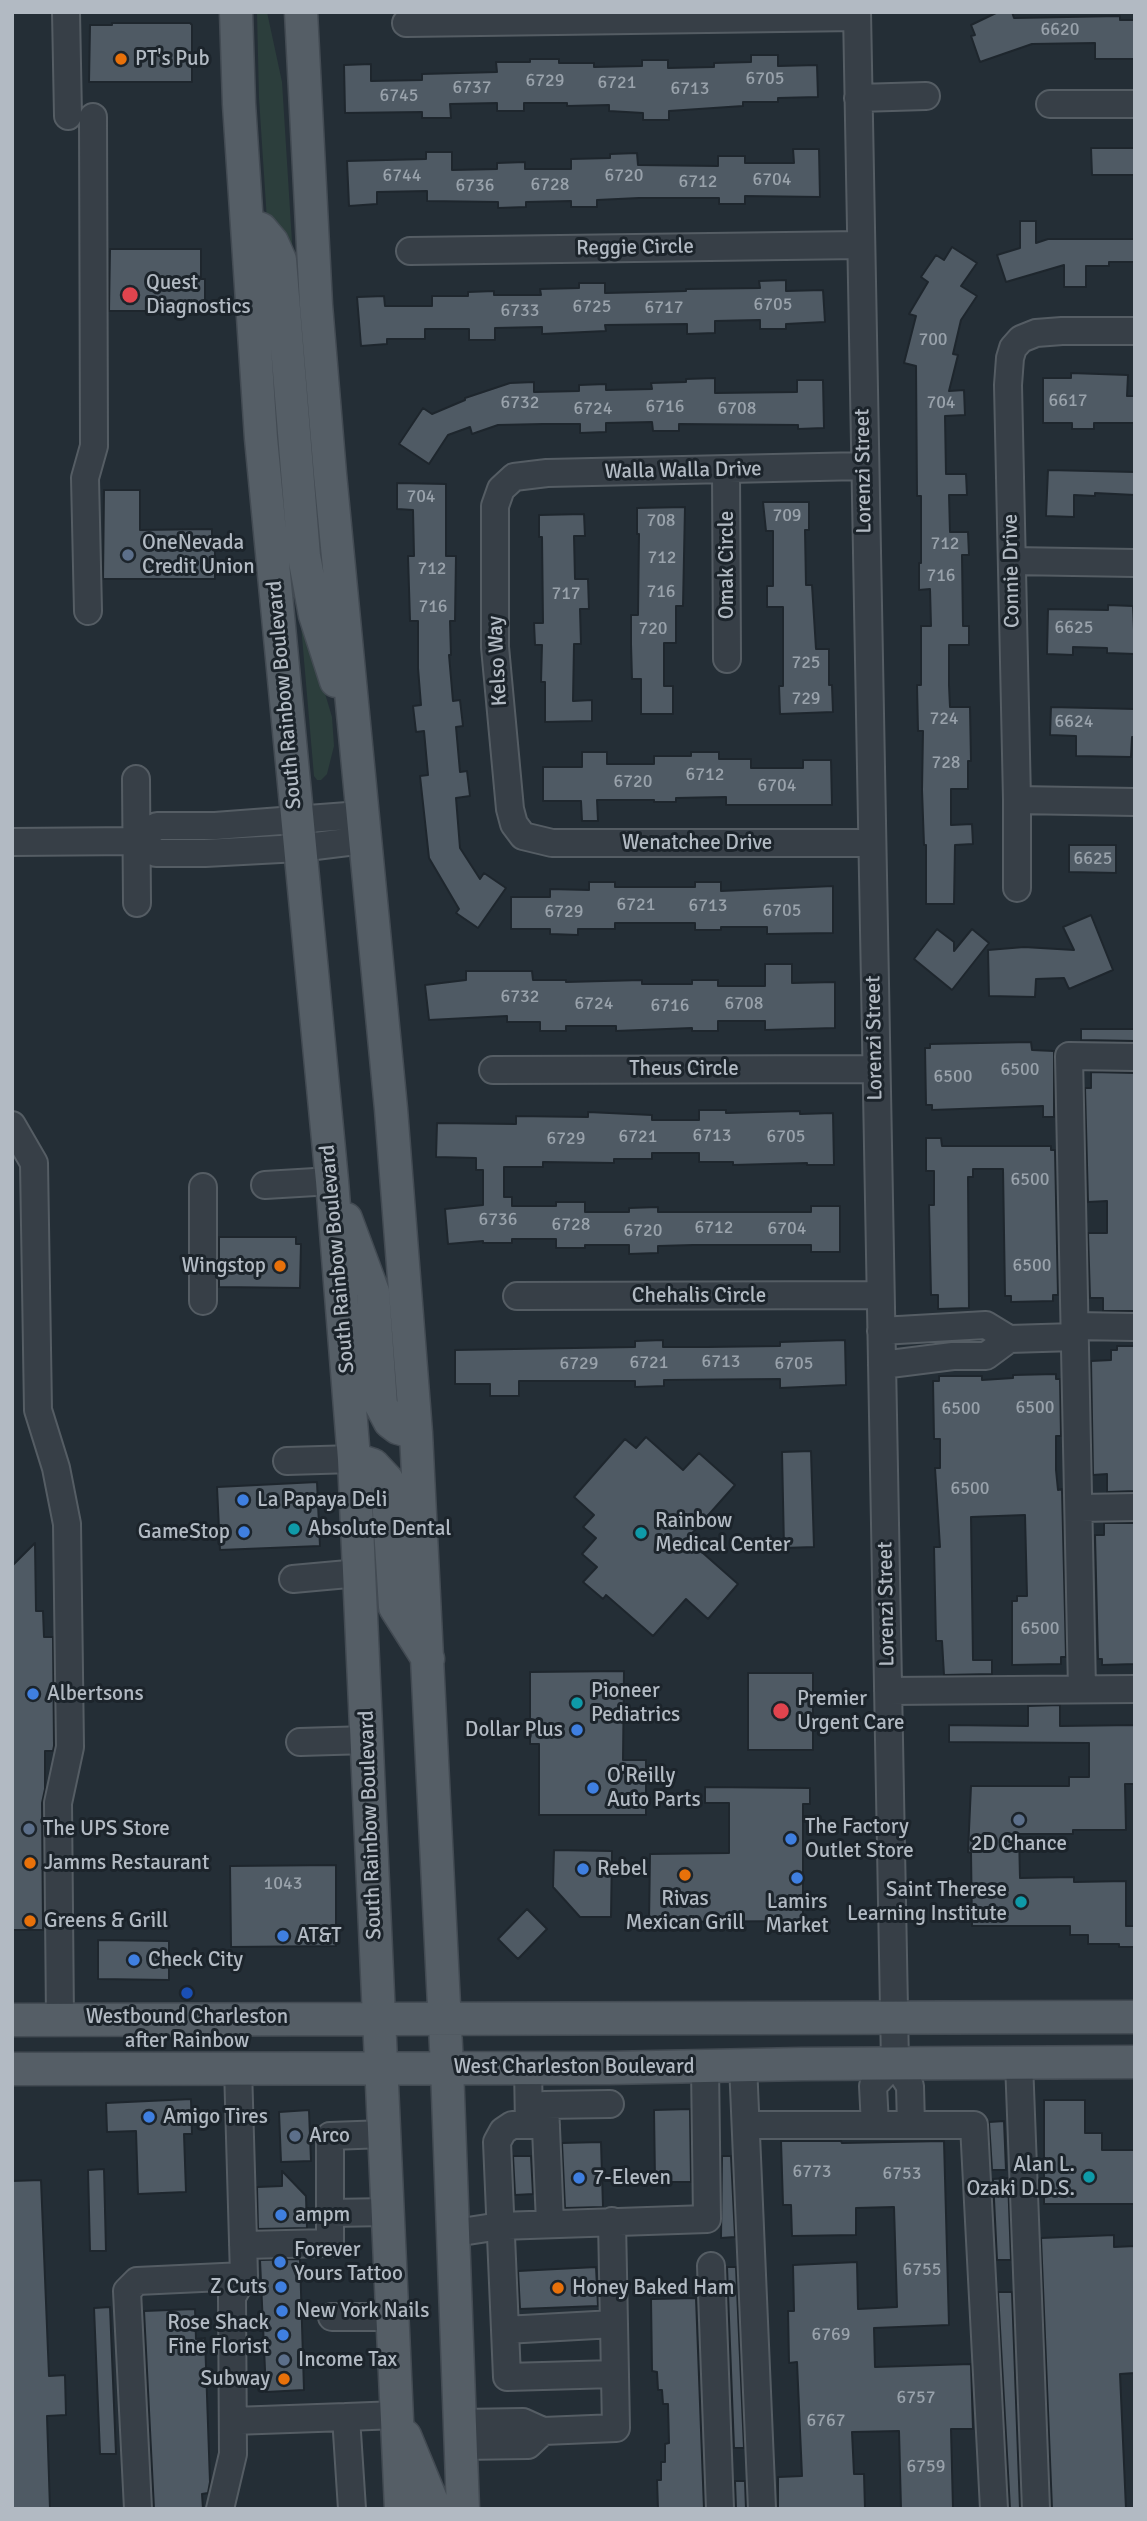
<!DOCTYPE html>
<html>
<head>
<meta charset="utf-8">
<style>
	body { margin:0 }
	#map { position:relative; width:1147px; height:2521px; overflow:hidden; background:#242e36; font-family:Signika,sans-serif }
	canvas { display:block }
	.frame { position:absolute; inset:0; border:14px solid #b2bac3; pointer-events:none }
</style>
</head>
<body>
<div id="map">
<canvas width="1147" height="2521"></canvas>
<div class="frame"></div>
</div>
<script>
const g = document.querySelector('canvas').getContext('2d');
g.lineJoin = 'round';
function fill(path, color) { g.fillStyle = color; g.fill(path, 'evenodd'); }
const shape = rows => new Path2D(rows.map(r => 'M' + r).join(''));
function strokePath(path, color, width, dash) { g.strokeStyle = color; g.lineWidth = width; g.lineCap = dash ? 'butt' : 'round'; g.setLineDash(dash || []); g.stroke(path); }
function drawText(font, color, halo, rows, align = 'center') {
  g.font = font + ' Signika,sans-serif'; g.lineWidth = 6; g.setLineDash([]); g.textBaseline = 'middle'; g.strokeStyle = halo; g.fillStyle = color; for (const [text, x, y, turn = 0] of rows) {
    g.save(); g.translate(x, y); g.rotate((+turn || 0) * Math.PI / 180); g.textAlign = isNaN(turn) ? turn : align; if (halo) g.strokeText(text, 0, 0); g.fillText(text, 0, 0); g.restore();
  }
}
fill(shape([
	[257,12,267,12,282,82,296,306,267,221,259,98],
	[271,277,305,626,332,717,334,746,327,774,321,780,317,780,314,776]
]), '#2c3e3c');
const building = shape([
	[998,12,1012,12,1014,18,1120,16,1120,20,1135,20,1135,59,1095,59,1095,43,1032,44,980,62,971,36,975,35,971,25,998,12],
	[112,23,190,23,192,25,192,82,89,82,90,25,112,25,112,23],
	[751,55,778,55,778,66,817,65,818,97,778,98,778,102,743,102,743,106,669,111,669,120,643,120,643,113,609,111,609,105,567,106,567,103,524,103,524,111,497,111,497,103,450,104,451,118,422,118,422,112,345,113,344,65,371,64,371,81,422,80,422,74,497,72,496,62,530,62,530,59,559,59,559,63,594,63,594,67,642,66,642,60,668,60,668,68,714,67,714,63,751,62,751,55],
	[1091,148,1135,148,1135,175,1092,175,1091,148],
	[793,149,819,149,820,197,745,196,745,204,719,204,719,198,639,198,597,200,597,207,571,207,571,201,526,202,526,207,498,208,498,202,427,201,427,191,377,192,377,204,349,206,347,161,426,159,426,152,452,152,452,170,497,169,497,163,525,162,525,169,571,169,571,159,610,158,610,154,637,153,638,165,718,166,718,156,745,156,745,163,794,163,793,149],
	[1020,221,1036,221,1036,243,1048,239,1135,239,1135,262,1109,262,1109,266,1086,266,1086,287,1064,287,1064,265,1006,282,997,255,1020,248,1020,221],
	[952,247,977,263,961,286,977,296,961,320,953,354,958,355,949,391,964,390,965,415,945,416,946,474,966,474,967,495,949,495,950,532,968,532,969,555,962,555,963,626,969,626,969,645,949,645,949,685,950,707,970,707,971,761,968,761,968,789,951,789,951,825,972,824,973,844,955,845,954,904,926,904,926,845,924,845,922,790,923,731,918,731,917,685,921,685,921,626,931,626,930,589,919,590,919,563,921,563,921,496,917,496,916,366,904,363,916,316,909,314,928,282,921,277,936,255,944,260,952,247],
	[110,249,201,249,201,279,205,279,205,311,109,311,110,249],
	[786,280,786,291,823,290,825,322,786,324,786,329,760,329,760,320,715,321,715,333,687,334,687,324,605,325,606,331,542,334,542,327,495,328,495,340,469,340,469,329,425,329,425,339,387,339,387,344,361,346,357,297,384,296,385,306,432,306,432,296,468,296,468,292,494,291,494,295,541,295,540,289,579,288,579,283,605,283,605,293,650,292,686,291,686,289,760,288,759,281,786,280],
	[1071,373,1128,375,1127,396,1135,396,1135,423,1094,423,1094,429,1072,429,1072,423,1043,423,1043,378,1071,378,1071,373],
	[715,378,715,393,797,392,797,380,823,380,824,428,798,429,798,425,679,424,679,431,653,431,652,422,606,423,606,432,580,433,580,424,543,424,498,425,472,434,470,427,448,435,429,464,399,444,423,408,432,414,465,400,465,398,510,383,534,382,534,392,579,391,579,385,606,384,606,390,652,389,651,383,686,382,686,379,715,378],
	[1048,470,1135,472,1135,495,1095,493,1095,496,1074,495,1074,517,1046,516,1048,470],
	[397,483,446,484,446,556,456,556,455,621,450,621,451,655,449,655,453,701,460,700,463,726,456,727,460,772,467,771,470,796,456,798,460,848,480,879,484,873,506,888,478,928,456,913,459,909,429,858,420,776,428,775,424,731,416,732,413,706,421,705,418,668,418,621,410,621,408,556,414,556,413,510,397,509,397,483],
	[104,490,140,490,140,530,212,529,212,546,215,546,215,579,103,579,104,490],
	[763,502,809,502,809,530,805,530,806,585,812,585,816,649,829,649,829,685,832,685,833,712,780,714,779,686,783,686,783,607,767,607,767,586,773,586,773,531,766,531,763,502],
	[685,507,683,606,676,606,676,643,664,643,664,686,673,686,673,714,641,714,641,679,632,679,631,644,631,615,638,615,639,534,637,534,637,508,685,507],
	[584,514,585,536,574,536,575,579,588,579,589,609,580,609,581,644,574,644,573,701,592,700,592,721,545,722,545,682,541,682,542,645,535,645,534,623,543,623,542,537,539,537,539,515,584,514],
	[1108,605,1133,606,1135,654,1107,653,1107,648,1073,647,1073,655,1047,654,1048,609,1108,610,1108,605],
	[1051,707,1135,709,1135,737,1132,737,1131,757,1076,756,1076,736,1050,735,1051,707],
	[582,752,607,752,607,764,654,764,654,756,691,756,691,752,719,752,719,759,751,759,751,768,803,768,803,760,831,760,832,805,726,805,726,797,676,798,676,802,654,802,654,800,597,800,598,821,582,821,581,801,543,801,543,767,582,767,582,752],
	[1069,845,1116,845,1116,873,1069,872,1069,845],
	[589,882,615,882,615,887,695,887,695,882,721,882,721,891,833,886,833,933,767,934,767,927,721,927,721,930,695,930,695,923,615,923,615,929,578,929,578,935,550,934,550,929,511,929,511,897,550,897,550,889,589,890,589,882],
	[1091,915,1113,970,1069,989,1064,978,1036,979,1035,997,989,996,988,950,1024,947,1074,950,1063,927,1091,915],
	[937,929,954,942,954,951,972,929,989,943,952,990,914,959,937,929],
	[765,964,792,964,792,983,835,982,835,1028,765,1030,765,1021,718,1021,718,1031,692,1031,692,1028,616,1031,616,1026,566,1026,566,1031,540,1031,540,1022,507,1022,507,1016,429,1020,425,985,466,980,466,971,532,971,533,980,566,980,566,982,642,980,642,984,692,984,692,980,718,980,718,986,765,986,765,964],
	[1081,1029,1135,1029,1135,1041,1081,1040,1081,1029],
	[1031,1042,1032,1050,1054,1051,1054,1117,1043,1117,1043,1106,932,1110,932,1105,926,1105,925,1048,930,1048,930,1044,1031,1042],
	[1091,1072,1135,1073,1135,1311,1103,1311,1103,1298,1090,1298,1088,1233,1107,1233,1107,1201,1088,1202,1085,1088,1091,1088,1091,1072],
	[699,1110,726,1110,726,1113,800,1111,800,1114,833,1113,834,1165,807,1165,807,1163,733,1165,733,1162,699,1162,699,1153,652,1153,652,1159,614,1159,614,1163,543,1162,543,1167,504,1167,504,1197,512,1197,512,1206,556,1206,556,1202,585,1202,585,1212,629,1212,629,1208,658,1207,658,1212,811,1212,811,1206,840,1206,840,1252,811,1252,811,1245,693,1245,658,1246,658,1253,629,1254,629,1245,585,1245,585,1248,556,1248,556,1239,512,1239,512,1243,483,1243,483,1241,448,1244,445,1209,483,1205,483,1170,476,1170,476,1158,436,1157,437,1123,516,1124,516,1116,588,1117,588,1112,652,1115,652,1120,699,1120,699,1110],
	[926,1138,941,1138,942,1146,1051,1146,1051,1150,1055,1150,1058,1295,1053,1295,1053,1301,1011,1302,1011,1296,1005,1296,1003,1169,973,1169,973,1177,968,1177,969,1308,938,1309,938,1295,931,1295,929,1205,934,1205,934,1171,926,1171,926,1138],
	[219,1237,296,1237,296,1244,301,1244,300,1288,219,1287,219,1237],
	[663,1340,663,1347,707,1347,780,1346,780,1342,845,1340,846,1385,780,1388,780,1379,664,1380,664,1386,635,1387,635,1381,519,1381,519,1396,490,1396,490,1384,455,1384,455,1350,635,1347,635,1341,663,1340],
	[1117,1346,1135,1346,1135,1491,1107,1492,1107,1474,1093,1475,1091,1361,1111,1360,1111,1350,1117,1350,1117,1346],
	[1056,1374,1056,1379,1060,1379,1061,1436,1056,1436,1056,1470,1058,1490,1062,1489,1066,1657,1061,1657,1061,1664,1012,1665,1012,1601,1017,1601,1017,1596,1027,1596,1025,1515,971,1517,973,1660,992,1660,992,1674,944,1675,942,1641,936,1641,934,1547,940,1547,935,1468,940,1468,940,1439,934,1439,933,1381,939,1381,939,1376,982,1376,982,1380,1013,1378,1013,1375,1056,1374],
	[646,1437,683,1470,699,1453,735,1485,687,1539,738,1584,708,1619,686,1599,653,1636,606,1595,603,1599,583,1582,597,1567,582,1554,596,1538,583,1527,594,1515,574,1497,625,1439,636,1448,646,1437],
	[811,1451,814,1547,784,1548,782,1452,811,1451],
	[317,1482,320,1546,220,1550,217,1487,317,1482],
	[1104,1523,1135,1523,1135,1664,1102,1665,1102,1659,1098,1659,1095,1535,1104,1535,1104,1523],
	[35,1543,36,1611,43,1611,44,1637,53,1637,54,1746,53,1751,45,1751,45,1789,42,1803,43,1930,12,1930,12,1566,35,1543],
	[624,1671,623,1760,646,1760,646,1815,539,1815,539,1744,530,1744,530,1672,624,1671],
	[748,1673,813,1673,813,1750,748,1750,748,1673],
	[1060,1705,1060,1726,1135,1725,1135,1784,1125,1784,1126,1830,1073,1830,1073,1834,1019,1834,1020,1878,1074,1877,1074,1882,1126,1881,1126,1926,1135,1926,1135,1947,1119,1947,1119,1944,1088,1944,1088,1935,1070,1935,1070,1926,972,1926,971,1853,968,1852,971,1786,1069,1786,1069,1777,1089,1777,1089,1743,949,1742,949,1725,1028,1726,1028,1706,1060,1705],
	[705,1787,810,1788,810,1804,803,1804,803,1921,649,1922,650,1854,729,1853,729,1803,705,1803,705,1787],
	[554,1850,612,1851,611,1917,580,1917,553,1887,554,1850],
	[336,1865,336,1946,231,1947,230,1866,336,1865],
	[527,1909,547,1929,518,1959,498,1939,527,1909],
	[98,1940,169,1941,169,1980,98,1979,98,1940],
	[191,2099,192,2134,184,2134,186,2192,138,2194,136,2131,107,2132,106,2103,191,2099],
	[1044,2100,1085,2100,1085,2133,1102,2133,1102,2150,1135,2150,1135,2204,1044,2204,1044,2100],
	[690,2109,691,2182,655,2182,654,2110,690,2109],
	[309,2110,311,2161,281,2162,279,2112,309,2110],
	[1004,2121,1006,2170,992,2170,989,2122,1004,2121],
	[781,2141,841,2141,842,2143,944,2141,949,2325,874,2328,875,2367,971,2364,973,2429,951,2429,953,2509,901,2509,899,2431,852,2432,854,2474,864,2474,865,2509,778,2509,778,2477,802,2476,797,2362,789,2363,788,2311,794,2311,793,2265,857,2262,858,2309,897,2307,894,2207,856,2208,856,2235,792,2236,791,2205,783,2205,781,2141],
	[601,2142,603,2207,565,2208,562,2143,601,2142],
	[513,2156,531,2156,533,2194,515,2195,513,2156],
	[722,2156,731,2156,735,2237,721,2238,722,2156],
	[104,2169,106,2251,90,2251,88,2170,104,2169],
	[282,2171,306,2196,307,2228,258,2229,257,2187,282,2186,282,2171],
	[1008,2178,1011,2260,997,2260,993,2179,1008,2178],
	[41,2180,49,2376,65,2375,66,2415,47,2416,50,2509,12,2509,12,2181,41,2180],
	[1114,2235,1114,2247,1135,2246,1135,2373,1120,2374,1126,2509,1052,2509,1041,2238,1114,2235],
	[300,2259,304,2390,266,2392,260,2260,300,2259],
	[596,2267,598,2306,520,2309,518,2271,596,2267],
	[727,2267,736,2267,744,2448,734,2448,727,2267],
	[998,2292,1012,2292,1020,2509,1010,2509,998,2292],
	[696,2298,704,2509,658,2509,657,2480,661,2480,661,2462,665,2462,665,2444,669,2443,668,2404,663,2404,662,2390,658,2390,657,2372,652,2371,651,2299,696,2298],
	[110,2307,116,2454,100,2454,94,2308,110,2307],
	[195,2309,196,2339,205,2338,210,2482,208,2493,202,2494,203,2509,154,2509,144,2311,195,2309],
	[735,2481,745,2481,746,2509,736,2509,735,2481]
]);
fill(building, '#4f5a64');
strokePath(building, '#1e262d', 2);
const minor = shape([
	[66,12,68,116],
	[857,12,895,2063],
	[406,23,857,17],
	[858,98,926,96],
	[1050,104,1135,104],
	[410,251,860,245],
	[864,466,547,473,514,477,501,489,495,506,495,647,510,809,514,824,523,836,552,843,872,843],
	[726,471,727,659],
	[1012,561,1135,563],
	[88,611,85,478,94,446,93,117],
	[136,779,137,903],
	[1017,800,1135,802],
	[137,841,157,826,215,826,361,815],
	[12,842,137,841,156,853,205,853,299,848,364,840],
	[1017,888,1017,800,1008,385,1010,358,1013,348,1021,339,1036,333,1062,331,1135,331],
	[493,1070,876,1069],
	[12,1125,34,1163,38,1410,56,1468,67,1524,70,1747,58,1803,60,2020],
	[265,1185,332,1181],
	[203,1187,203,1301],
	[517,1296,880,1295],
	[1075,1326,1135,1327],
	[881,1331,986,1325,1009,1339,1075,1337],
	[882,1365,953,1356,986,1356,1009,1339],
	[287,1461,354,1459],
	[1080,1508,1135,1507],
	[293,1579,359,1573],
	[1082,1689,1069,1056,1135,1057],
	[888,1691,1135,1689],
	[300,1742,368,1740],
	[1019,2062,1036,2509],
	[895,2063,910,2086,911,2125],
	[743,2064,762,2509],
	[528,2067,529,2125],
	[546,2125,512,2125,503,2131,497,2142,507,2377,615,2374],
	[746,2125,974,2125,994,2509],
	[875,2125,873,2086,895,2063],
	[385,2134,330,2136,330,2213,388,2212],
	[550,2223,545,2105,610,2104],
	[455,2233,500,2226,707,2219,705,2067],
	[243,2245,330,2243,330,2213],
	[711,2266,720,2509],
	[332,2317,393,2317],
	[505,2330,614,2324],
	[233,2421,346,2417],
	[460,2423,523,2422,543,2431,528,2445,461,2446],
	[543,2431,616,2428,612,2221],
	[138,2509,127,2291,137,2281,244,2276],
	[220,2509,233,2454,232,2297,244,2276,238,2068],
	[352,2509,346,2417,397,2415]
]);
const major = shape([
	[236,12,239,104,261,438,332,1181,354,1459,401,2509],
	[301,12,316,305,330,474,391,1109,416,1433,447,2067,463,2509],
	[247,224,261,229,272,242,280,260,304,556,315,615,336,681],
	[346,1219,373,1292,381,1405,390,1422,398,1428,416,1433],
	[354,1459,373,1465,387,1480,395,1607,428,1659],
	[12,2020,1135,2017],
	[12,2069,609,2068,802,2064,1135,2062],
	[405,2436,435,2509]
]);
strokePath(minor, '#555d64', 30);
strokePath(major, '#434b53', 35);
strokePath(minor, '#373f47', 26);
strokePath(major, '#555e66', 32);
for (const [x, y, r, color] of [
	[121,59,7,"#e8710a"],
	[130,295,9,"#e0444e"],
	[128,555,7,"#5c6f8a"],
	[280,1266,7,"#e8710a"],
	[243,1500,7,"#3f7fe0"],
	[294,1529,7,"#0f9aa8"],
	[244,1532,7,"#3f7fe0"],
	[641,1533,7,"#0f9aa8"],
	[33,1694,7,"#3f7fe0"],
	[577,1703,7,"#0f9aa8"],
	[781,1711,9,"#e0444e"],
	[577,1730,7,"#3f7fe0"],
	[593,1788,7,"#3f7fe0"],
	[1019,1820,7,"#5c6f8a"],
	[29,1829,7,"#5c6f8a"],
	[791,1839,7,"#3f7fe0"],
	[30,1863,7,"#e8710a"],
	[583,1869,7,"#3f7fe0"],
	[685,1875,7,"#e8710a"],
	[797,1878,7,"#3f7fe0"],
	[1021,1902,7,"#0f9aa8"],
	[30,1921,7,"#e8710a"],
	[283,1936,7,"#3f7fe0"],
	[134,1960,7,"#3f7fe0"],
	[187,1993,7,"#1a4fb4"],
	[149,2117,7,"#3f7fe0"],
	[295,2136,7,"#5c6f8a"],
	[1089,2177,7,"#0f9aa8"],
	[579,2178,7,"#3f7fe0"],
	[281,2215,7,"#3f7fe0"],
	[280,2262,7,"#3f7fe0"],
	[281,2287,7,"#3f7fe0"],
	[558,2288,7,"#e8710a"],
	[282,2311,7,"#3f7fe0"],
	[283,2335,7,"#3f7fe0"],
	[284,2360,7,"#5c6f8a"],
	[284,2379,7,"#e8710a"]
]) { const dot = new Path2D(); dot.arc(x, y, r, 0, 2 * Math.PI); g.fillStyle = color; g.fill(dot); strokePath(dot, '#1c242b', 2.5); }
drawText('18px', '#99a2ab', null, [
	["6620",1060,30],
	["6705",765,79],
	["6729",545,81],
	["6721",617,83],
	["6737",472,88],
	["6713",690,89],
	["6745",399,96],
	["6744",402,176],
	["6720",624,176],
	["6704",772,180],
	["6712",698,182],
	["6728",550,185],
	["6736",475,186],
	["6705",773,305],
	["6725",592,307],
	["6717",664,308],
	["6733",520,311],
	["700",933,340],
	["6617",1068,401],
	["6732",520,403],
	["704",941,403],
	["6716",665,407],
	["6724",593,409],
	["6708",737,409],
	["704",421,497],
	["709",787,516],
	["708",661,521],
	["712",945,544],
	["712",662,558],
	["712",432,569],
	["716",941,576],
	["716",661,592],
	["717",566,594],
	["716",433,607],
	["6625",1074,628],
	["720",653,629],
	["725",806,663],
	["729",806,699],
	["724",944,719],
	["6624",1074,722],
	["728",946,763],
	["6712",705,775],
	["6720",633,782],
	["6704",777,786],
	["6625",1093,859],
	["6721",636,905],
	["6713",708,906],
	["6705",782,911],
	["6729",564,912],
	["6732",520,997],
	["6724",594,1004],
	["6708",744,1004],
	["6716",670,1006],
	["6500",1020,1070],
	["6500",953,1077],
	["6713",712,1136],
	["6721",638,1137],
	["6705",786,1137],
	["6729",566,1139],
	["6500",1030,1180],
	["6736",498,1220],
	["6728",571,1225],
	["6712",714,1228],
	["6704",787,1229],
	["6720",643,1231],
	["6500",1032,1266],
	["6713",721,1362],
	["6721",649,1363],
	["6729",579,1364],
	["6705",794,1364],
	["6500",1035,1408],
	["6500",961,1409],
	["6500",970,1489],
	["6500",1040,1629],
	["1043",283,1884],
	["6773",812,2172],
	["6753",902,2174],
	["6755",922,2270],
	["6769",831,2335],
	["6757",916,2398],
	["6767",826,2421],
	["6759",926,2467]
]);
drawText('21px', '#b2bac3', '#1c242b', [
	["PT's Pub",135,59],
	["Quest",146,283],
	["Diagnostics",146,307],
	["OneNevada",142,543],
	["Credit Union",142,567],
	["Wingstop",266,1266,"right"],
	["La Papaya Deli",257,1500],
	["Rainbow",655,1521],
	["Medical Center",655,1545],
	["Absolute Dental",308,1529],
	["GameStop",230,1532,"right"],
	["Pioneer",591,1691],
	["Pediatrics",591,1715],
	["Albertsons",47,1694],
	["Premier",797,1699],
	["Urgent Care",797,1723],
	["Dollar Plus",563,1730,"right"],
	["O'Reilly",607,1776],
	["Auto Parts",607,1800],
	["The Factory",805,1827],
	["Outlet Store",805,1851],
	["The UPS Store",43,1829],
	["2D Chance",1019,1844,"center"],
	["Jamms Restaurant",44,1863],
	["Rebel",597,1869],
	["Saint Therese",1007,1890,"right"],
	["Learning Institute",1007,1914,"right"],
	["Rivas",685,1899,"center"],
	["Mexican Grill",685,1923,"center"],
	["Lamirs",797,1902,"center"],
	["Market",797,1926,"center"],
	["Greens & Grill",44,1921],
	["AT&T",297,1936],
	["Check City",148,1960],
	["Westbound Charleston",187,2017,"center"],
	["after Rainbow",187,2041,"center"],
	["Amigo Tires",163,2117],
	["Arco",309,2136],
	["Alan L.",1075,2165,"right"],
	["Ozaki D.D.S.",1075,2189,"right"],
	["7-Eleven",593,2178],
	["ampm",295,2215],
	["Forever",294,2250],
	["Yours Tattoo",294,2274],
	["Z Cuts",267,2287,"right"],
	["Honey Baked Ham",572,2288],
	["New York Nails",296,2311],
	["Rose Shack",269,2323,"right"],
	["Fine Florist",269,2347,"right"],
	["Income Tax",298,2360],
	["Subway",270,2379,"right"]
], 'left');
drawText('21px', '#b2bac3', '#1c242b', [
	["Reggie Circle",635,248,-1],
	["Walla Walla Drive",683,471,-1],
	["Lorenzi Street",864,471,-91],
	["Omak Circle",727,565,-90],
	["Connie Drive",1012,571,-91],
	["Kelso Way",498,661,-93],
	["South Rainbow Boulevard",285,695,-95],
	["Wenatchee Drive",697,843],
	["Lorenzi Street",875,1038,-91],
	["Theus Circle",684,1069],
	["South Rainbow Boulevard",338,1259,-95],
	["Chehalis Circle",699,1296],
	["Lorenzi Street",887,1604,-91],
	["South Rainbow Boulevard",371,1825,-92],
	["West Charleston Boulevard",574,2067]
]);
</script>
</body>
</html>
